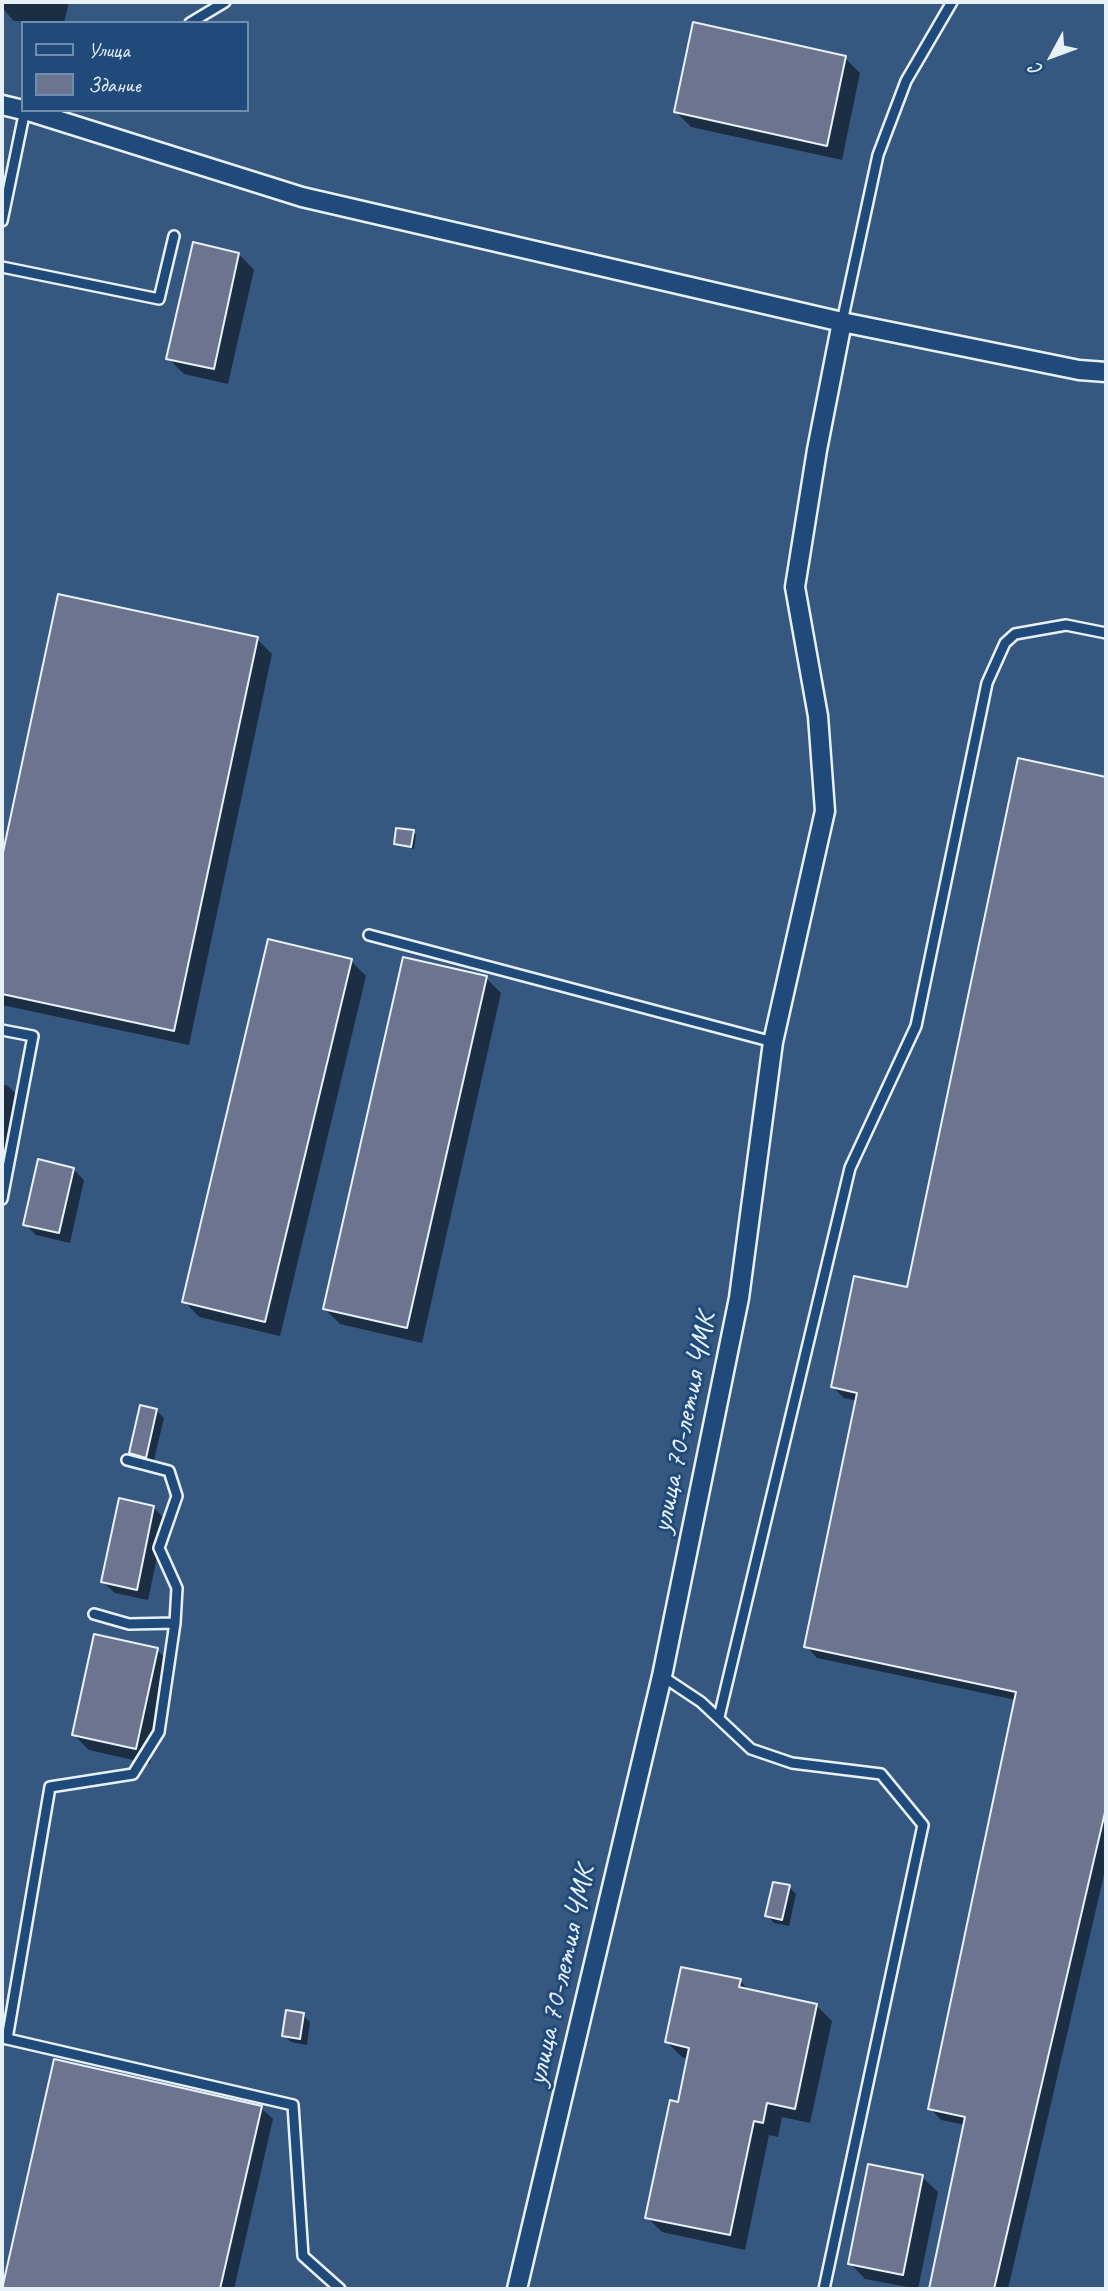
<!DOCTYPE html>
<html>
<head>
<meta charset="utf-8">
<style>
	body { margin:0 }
	#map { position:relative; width:1108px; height:2291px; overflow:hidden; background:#1f4a7a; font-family:Caveat,sans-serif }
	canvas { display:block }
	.frame { position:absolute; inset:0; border:4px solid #e8f1f8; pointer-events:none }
	.legend { position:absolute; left:21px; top:21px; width:228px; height:91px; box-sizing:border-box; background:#1f4a7a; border:2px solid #6f8dac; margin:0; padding:9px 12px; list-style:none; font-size:21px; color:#e8f1f8 }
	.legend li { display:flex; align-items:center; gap:14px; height:35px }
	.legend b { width:35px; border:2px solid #6f8dac }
	.north { position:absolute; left:1017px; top:21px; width:70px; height:70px; -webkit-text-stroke:5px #1f4a7a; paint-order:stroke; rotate:229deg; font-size:19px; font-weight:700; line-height:28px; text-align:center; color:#e8f1f8 }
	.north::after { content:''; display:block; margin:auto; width:24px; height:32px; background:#e8f1f8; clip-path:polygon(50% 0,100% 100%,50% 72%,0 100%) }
</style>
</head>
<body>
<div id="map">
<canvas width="1108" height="2291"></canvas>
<div class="frame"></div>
<ul class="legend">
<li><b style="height:9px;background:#1f4a7a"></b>Улица</li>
<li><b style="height:19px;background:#6d748f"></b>Здание</li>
</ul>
<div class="north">С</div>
</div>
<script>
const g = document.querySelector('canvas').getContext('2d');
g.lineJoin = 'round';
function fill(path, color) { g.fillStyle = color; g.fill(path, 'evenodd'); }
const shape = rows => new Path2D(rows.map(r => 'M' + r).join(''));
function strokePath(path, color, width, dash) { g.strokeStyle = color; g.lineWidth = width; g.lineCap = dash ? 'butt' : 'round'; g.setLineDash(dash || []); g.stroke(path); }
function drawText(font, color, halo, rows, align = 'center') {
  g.font = font + ' Caveat,sans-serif'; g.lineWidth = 6; g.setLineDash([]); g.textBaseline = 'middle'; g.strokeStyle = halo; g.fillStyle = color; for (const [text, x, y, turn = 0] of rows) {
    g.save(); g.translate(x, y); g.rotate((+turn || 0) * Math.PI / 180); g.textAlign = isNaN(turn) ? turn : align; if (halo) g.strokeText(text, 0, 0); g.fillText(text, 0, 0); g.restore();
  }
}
fill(shape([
	[2,2,1106,2,1106,2289,2,2289],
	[23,23,247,23,247,110,23,110]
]), '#365780');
fill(shape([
	[2,2,69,2,64,23,14,21,2,8],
	[845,58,860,73,842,160,691,127,675,111],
	[239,254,254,270,228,384,184,374,168,358],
	[59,596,257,639,272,654,189,1045,2,1005,2,866],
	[1019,760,1106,778,1106,1866,1008,2289,931,2289,966,2125,941,2120,930,2108,1016,1700,817,1658,806,1646,858,1401,844,1398,833,1387,908,1289],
	[413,832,416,835,414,849,396,843],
	[351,961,366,976,280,1336,199,1317,184,1301],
	[486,978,501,993,422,1343,340,1324,325,1309],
	[2,1084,8,1086,23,1101,2,1196],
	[73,1169,84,1180,70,1243,36,1235,25,1224],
	[157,1411,164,1418,153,1464,138,1460,131,1453],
	[154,1508,165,1519,148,1600,115,1593,103,1582],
	[157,1650,172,1665,150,1764,89,1750,74,1735],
	[789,1887,796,1894,789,1926,774,1923,767,1915],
	[740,1981,750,1991,816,2005,832,2021,810,2123,782,2117,778,2137,769,2135,745,2250,662,2232,647,2217,688,2059,682,2057,667,2042],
	[303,2015,310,2022,307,2045,291,2042,283,2035],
	[55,2061,261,2108,273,2119,234,2289,3,2289],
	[922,2177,938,2192,918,2289,865,2279,850,2263]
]), '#0007');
const building = shape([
	[693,22,846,56,827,146,674,112,693,22],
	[193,242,239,253,214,369,166,359,193,242],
	[58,594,258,637,174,1031,2,994,2,857,58,594],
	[1018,758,1106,777,1106,1808,994,2289,929,2289,965,2117,928,2109,1016,1692,804,1647,857,1393,831,1387,854,1276,907,1287,1018,758],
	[396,828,414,830,411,847,394,844,396,828],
	[268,939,352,959,265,1322,182,1302,268,939],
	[403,957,487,976,407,1328,323,1309,403,957],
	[38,1159,74,1168,59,1233,23,1225,38,1159],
	[140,1405,157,1409,146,1458,129,1453,140,1405],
	[119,1498,154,1506,137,1590,101,1582,119,1498],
	[94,1634,158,1648,136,1749,72,1735,94,1634],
	[773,1882,790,1885,782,1920,765,1916,773,1882],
	[681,1967,741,1979,739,1987,817,2004,795,2109,767,2103,763,2123,754,2121,730,2235,645,2218,670,2100,678,2102,689,2048,665,2042,681,1967],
	[286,2010,304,2013,300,2039,282,2036,286,2010],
	[54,2059,262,2106,220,2289,2,2289,54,2059],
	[868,2164,923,2175,903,2275,848,2264,868,2164]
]);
fill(building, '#6d748f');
strokePath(building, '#e8f1f8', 2);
const service = shape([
	[190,23,225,2],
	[2,221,25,110],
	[2,267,159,299,174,236],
	[842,322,878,155,906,81,952,2],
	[369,935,773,1042],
	[2,1030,33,1036,2,1199],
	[94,1614,129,1624,175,1623],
	[662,1676,701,1702,751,1749,792,1763,881,1774,923,1825,824,2289],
	[719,1717,850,1168,916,1026,987,683,1005,643,1015,634,1066,625,1106,633],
	[3,2038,293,2105,303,2256,340,2289],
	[7,2039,50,1787,133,1774,159,1732,175,1623,177,1588,159,1548,177,1496,169,1471,127,1460]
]);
const minor = shape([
	[2,105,23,110],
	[25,110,302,197,842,322,1079,370,1106,372],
	[517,2289,662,1676,739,1298,773,1042,825,811,818,716,795,587,817,450,842,322]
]);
strokePath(service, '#e8f1f8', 14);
strokePath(minor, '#e8f1f8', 23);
strokePath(service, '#1f4a7a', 9);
strokePath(minor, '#1f4a7a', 18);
drawText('30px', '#e8f1f8', '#1f4a7a', [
	["улица 70-летия ЧМК",685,1423,-78],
	["улица 70-летия ЧМК",562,1976,-77]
]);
</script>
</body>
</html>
